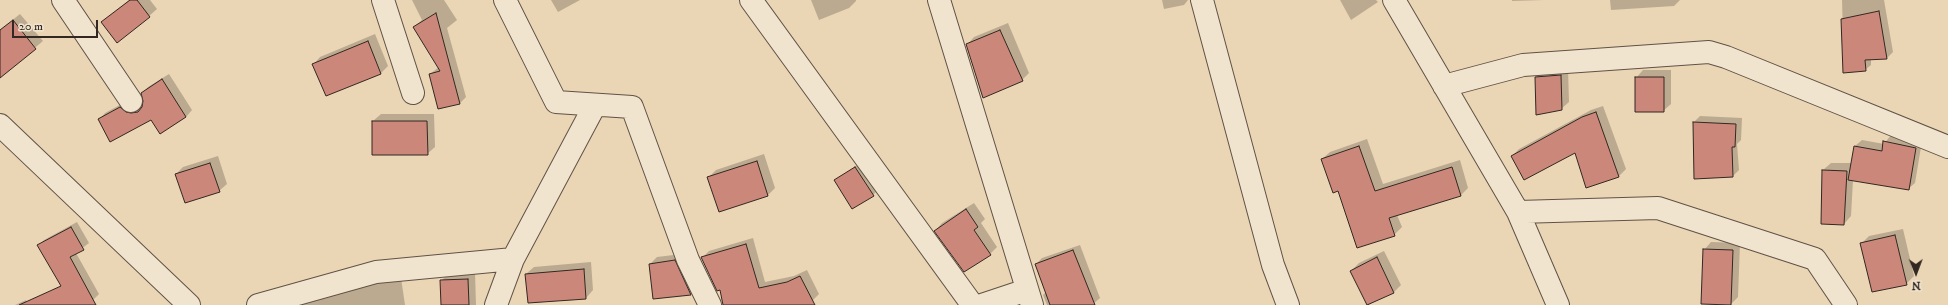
<!DOCTYPE html>
<html>
<head>
<meta charset="utf-8">
<style>
	body { margin:0 }
	#map { position:relative; width:1948px; height:305px; overflow:hidden; background:#ead5b5; font-family:"IM FELL DW Pica",serif }
	canvas { display:block }
	.north { position:absolute; left:1896px; top:253px; width:40px; height:40px; -webkit-text-stroke:3px #f1e4cf; paint-order:stroke; rotate:179deg; font-size:11px; font-weight:700; line-height:16px; text-align:center; color:#322721 }
	.north::after { content:''; display:block; margin:auto; width:14px; height:18px; background:#322721; clip-path:polygon(50% 0,100% 100%,50% 72%,0 100%) }
	.scale { position:absolute; left:12px; top:20px; width:86px; height:18px; box-sizing:border-box; border:2px solid #322721; border-top:0; padding-left:5px; font-size:12px; line-height:14px; white-space:nowrap; color:#322721; -webkit-text-stroke:3px #f1e4cf; paint-order:stroke }
</style>
</head>
<body>
<div id="map">
<canvas width="1948" height="305"></canvas>
<div class="north">N</div>
<div class="scale">20 m</div>
</div>
<script>
const g = document.querySelector('canvas').getContext('2d');
g.lineJoin = 'round';
function fill(path, color) { g.fillStyle = color; g.fill(path, 'evenodd'); }
const shape = rows => new Path2D(rows.map(r => 'M' + r).join(''));
function strokePath(path, color, width, dash) { g.strokeStyle = color; g.lineWidth = width; g.lineCap = dash ? 'butt' : 'round'; g.setLineDash(dash || []); g.stroke(path); }
fill(shape([
	[129,0,150,0,157,9,149,16,102,22],
	[412,0,444,0,457,20,447,28,466,97,460,103,439,108,430,74,439,67,414,27,422,20],
	[551,0,580,0,558,12],
	[811,0,856,0,856,1,849,8,819,20],
	[1162,0,1188,0,1184,5,1164,9],
	[1340,0,1376,0,1378,2,1351,20],
	[1512,0,1544,0,1512,1],
	[1610,0,1680,0,1674,6,1611,10],
	[1842,0,1884,0,1893,52,1887,58,1871,59,1871,65,1865,70,1844,72],
	[20,14,43,41,0,77,0,30],
	[1008,23,1029,73,1022,80,967,45,974,37],
	[375,34,388,66,381,73,313,65,320,57],
	[1568,68,1569,102,1561,109,1536,77,1543,70],
	[1643,70,1671,70,1671,104,1663,111,1636,78],
	[169,74,192,110,186,117,161,133,152,119,99,120,105,113,127,101,138,108,143,106,144,100,142,93,148,87],
	[1603,106,1626,169,1619,176,1575,152,1512,156,1519,149,1591,110],
	[381,114,434,114,435,147,427,154,373,121],
	[1700,116,1742,118,1741,140,1737,144,1739,170,1733,176,1694,177,1694,122],
	[1891,135,1922,141,1915,183,1908,189,1853,180,1851,216,1844,224,1822,223,1823,170,1831,163,1852,163,1855,146,1862,140,1884,144],
	[1367,139,1383,184,1460,160,1468,188,1461,195,1397,215,1402,227,1394,235,1322,159,1330,152],
	[764,154,775,188,768,195,720,210,709,177,716,170],
	[218,156,227,184,219,191,176,174,183,167],
	[860,163,877,191,873,195,835,180],
	[974,203,985,219,981,223,997,247,990,254,935,231,942,223],
	[77,222,89,243,76,253,99,294,93,300,84,305,68,305,59,288,61,285,38,246,44,240],
	[1903,229,1914,276,1906,284,1862,243,1869,236],
	[753,238,765,282,794,276,807,270,819,294,812,301,804,305,724,305,720,289,702,258,709,251],
	[1711,242,1740,243,1738,297,1731,304,1704,250],
	[1080,245,1100,298,1092,305,1047,305,1043,295,1046,292,1036,264,1042,258],
	[1384,251,1401,285,1394,292,1368,305,1351,271,1359,263],
	[682,254,698,287,691,294,654,298,650,264,657,257],
	[591,262,593,290,586,298,529,302,526,274,534,267],
	[475,272,476,305,442,305,442,280,449,273],
	[401,278,405,305,287,305,360,285],
	[26,300,28,305,15,305]
]), '#0003');
const building = shape([
	[130,0,137,0,150,17,117,43,101,22,130,0],
	[1879,11,1887,59,1865,60,1866,71,1843,73,1841,19,1879,11],
	[436,13,460,104,438,109,429,74,440,71,413,27,436,13],
	[13,20,36,49,0,78,0,30,13,20],
	[1000,30,1023,81,983,98,966,44,1000,30],
	[368,41,381,74,326,96,312,64,368,41],
	[1561,75,1562,110,1536,115,1535,77,1561,75],
	[1635,77,1664,77,1664,112,1635,112,1635,77],
	[162,79,186,117,160,134,151,120,110,142,98,119,120,107,126,112,131,113,138,112,142,107,143,101,141,93,162,79],
	[1596,112,1619,177,1586,188,1575,153,1524,180,1511,156,1582,117,1596,112],
	[372,121,427,121,428,155,372,155,372,121],
	[1693,122,1736,124,1735,147,1732,147,1733,177,1694,179,1693,122],
	[1883,141,1916,148,1909,190,1848,180,1854,146,1882,151,1883,141],
	[1359,146,1375,191,1452,167,1461,196,1389,218,1395,236,1357,248,1338,191,1333,193,1321,159,1359,146],
	[757,161,768,196,719,212,707,177,757,161],
	[210,163,220,192,185,203,175,174,210,163],
	[855,167,874,196,852,209,834,180,855,167],
	[1822,170,1847,171,1844,225,1821,224,1822,170],
	[966,209,978,227,974,230,991,255,964,272,934,231,966,209],
	[71,227,84,250,70,257,96,305,19,305,61,286,37,245,71,227],
	[1895,235,1907,285,1872,292,1860,243,1895,235],
	[746,244,759,288,787,282,800,276,815,305,723,305,720,290,717,291,701,257,746,244],
	[1703,249,1733,250,1731,305,1701,304,1703,249],
	[1073,250,1095,305,1050,305,1035,264,1073,250],
	[1377,257,1394,293,1367,305,1350,271,1377,257],
	[675,260,691,295,653,299,649,264,675,260],
	[584,269,586,299,528,303,525,274,584,269],
	[468,279,469,305,441,305,440,280,468,279]
]);
fill(building, '#cc877b');
strokePath(building, '#322721', 1);
const street = shape([
	[63,0,131,101],
	[383,0,413,93],
	[505,0,556,102,632,107,688,260,710,305],
	[751,0,971,303,974,305],
	[939,0,1032,305],
	[1202,0,1273,265,1288,305],
	[1394,0,1518,212],
	[1444,86,1523,65,1709,52,1726,57,1948,147],
	[0,125,189,305],
	[258,305,376,272,513,259],
	[496,305,513,259,595,105],
	[982,305,1027,290],
	[1558,305,1518,212,1658,208,1815,259,1846,305]
]);
strokePath(street, '#605246', 24);
strokePath(street, '#f1e4cf', 22);
</script>
</body>
</html>
